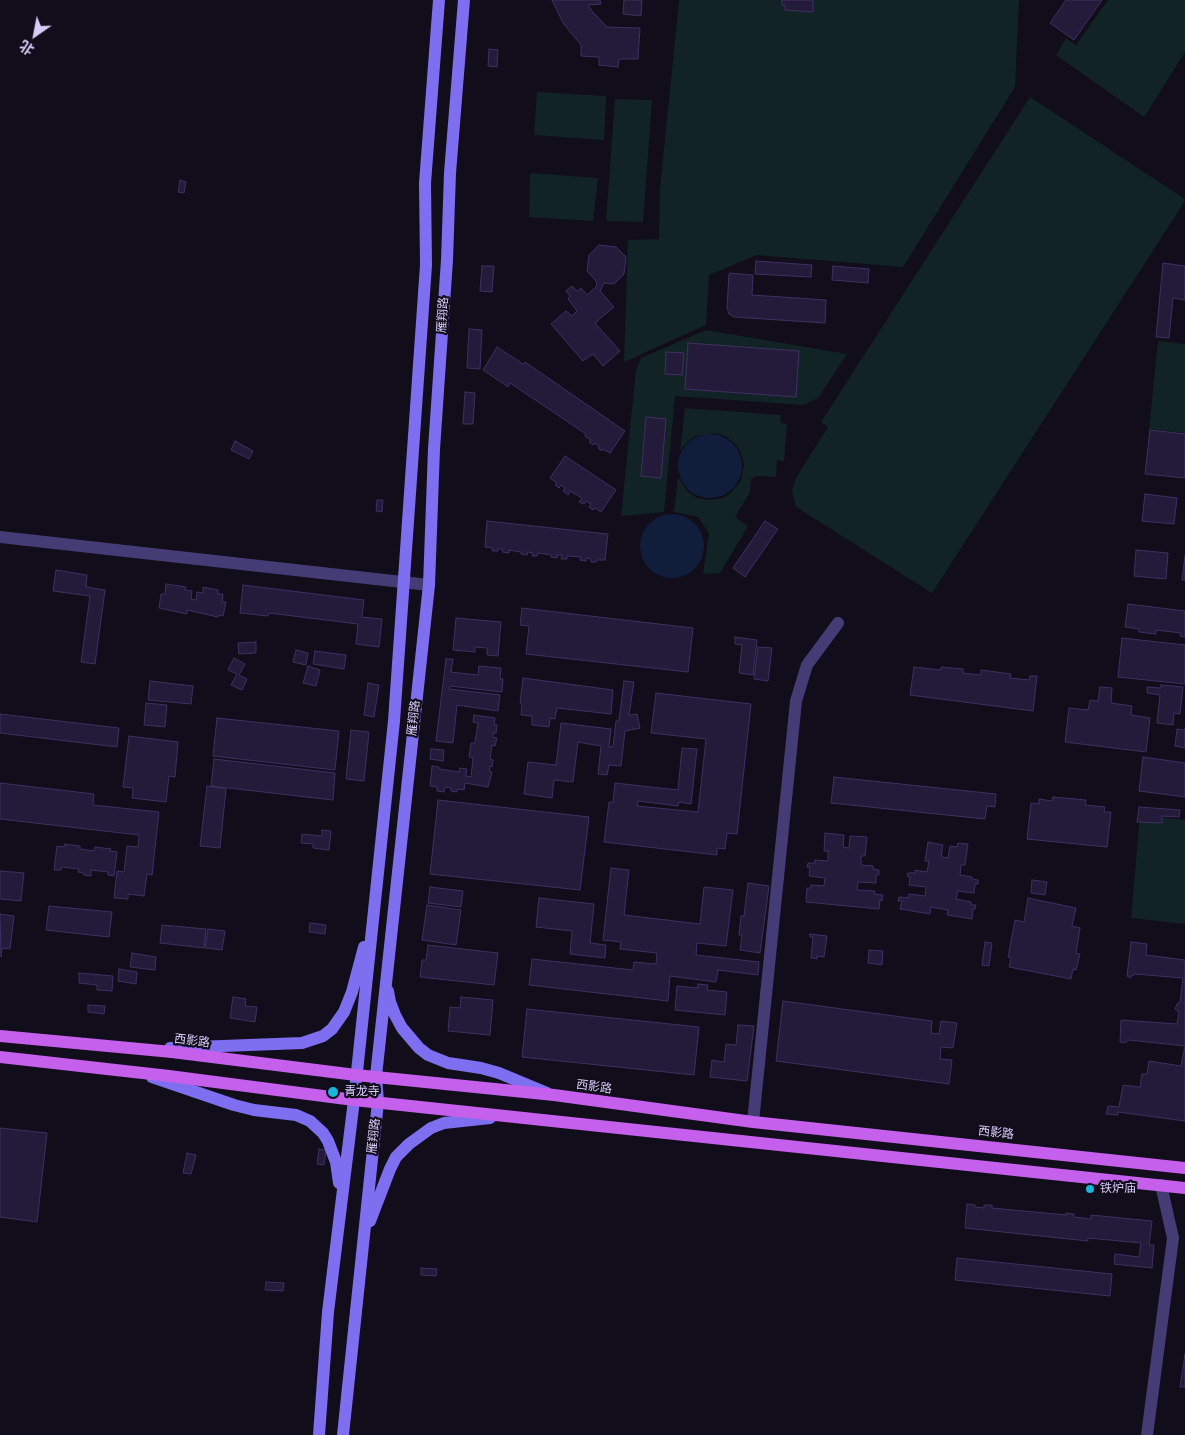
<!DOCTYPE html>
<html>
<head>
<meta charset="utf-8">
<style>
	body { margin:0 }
	#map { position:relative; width:1185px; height:1435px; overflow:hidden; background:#110d1b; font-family:"Noto Sans","Noto Sans SC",sans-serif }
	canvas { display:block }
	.north { position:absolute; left:10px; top:10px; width:50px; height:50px; -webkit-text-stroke:4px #110d1b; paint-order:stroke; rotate:213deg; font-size:14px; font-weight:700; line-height:20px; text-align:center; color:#d6cdf9 }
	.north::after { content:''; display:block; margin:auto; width:18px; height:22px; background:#d6cdf9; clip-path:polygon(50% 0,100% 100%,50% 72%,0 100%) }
</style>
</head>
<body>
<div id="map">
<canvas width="1185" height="1435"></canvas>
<div class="north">北</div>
</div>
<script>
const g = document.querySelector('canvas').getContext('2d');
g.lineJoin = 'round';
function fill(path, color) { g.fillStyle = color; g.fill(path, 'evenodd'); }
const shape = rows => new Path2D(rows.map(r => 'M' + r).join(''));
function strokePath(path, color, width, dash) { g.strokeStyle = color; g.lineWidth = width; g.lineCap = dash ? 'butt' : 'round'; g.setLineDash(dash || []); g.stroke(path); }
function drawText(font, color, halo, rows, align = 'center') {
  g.font = font + ' "Noto Sans","Noto Sans SC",sans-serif'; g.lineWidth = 4.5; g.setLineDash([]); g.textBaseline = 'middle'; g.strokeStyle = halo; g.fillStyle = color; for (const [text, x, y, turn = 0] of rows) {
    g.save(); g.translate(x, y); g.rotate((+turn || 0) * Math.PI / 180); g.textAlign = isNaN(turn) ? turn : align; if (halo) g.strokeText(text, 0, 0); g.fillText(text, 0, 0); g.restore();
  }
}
fill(shape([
	[679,0,1019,0,1015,87,903,267,757,255,709,275,706,325,624,362,628,240,659,239,660,189],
	[1108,0,1185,0,1185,52,1144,117,1056,55,1066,38,1076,45],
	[537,92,606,96,604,140,534,135],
	[1030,97,1185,199,1185,201,932,593,796,507,792,491,796,478,828,427,821,422],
	[615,99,652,100,643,222,606,221],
	[530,173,598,178,593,221,529,217],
	[706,330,847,354,818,398,804,405,675,396,664,512,621,516,636,370,641,358],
	[1158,341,1185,344,1185,433,1149,429],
	[685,408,781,415,780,423,787,424,784,461,777,460,776,477,756,476,751,479,750,492,735,517,748,526,720,573,703,574,709,533,698,517,674,512,678,477,687,491,697,498,709,500,723,498,732,492,741,481,744,465,743,459,739,449,733,442,725,436,716,433,695,436,686,443,680,451],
	[1140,815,1185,820,1185,924,1131,918]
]), '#112324');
fill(shape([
	'678 466a32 32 0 1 1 64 0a32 32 0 1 1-64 0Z',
	'640 546a32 32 0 1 1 64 0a32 32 0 1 1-64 0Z'
]), '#111e3b');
const building = shape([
	[552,0,600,0,601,4,588,5,592,11,607,27,640,28,638,59,619,59,618,67,599,65,599,57,581,56,581,45,563,23,552,0],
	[624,0,642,0,641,16,623,14,624,0],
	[782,0,813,0,813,12,785,10,785,6,782,5,782,0],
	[1066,0,1102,0,1074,40,1050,23,1066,0],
	[489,49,498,50,497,67,488,66,489,49],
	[180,180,186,182,184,193,178,192,180,180],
	[599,245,616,247,626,257,624,274,614,284,604,283,600,291,614,307,595,323,620,351,603,366,593,354,583,361,551,324,566,311,572,316,577,311,568,299,570,296,566,291,572,286,577,291,581,288,587,295,597,286,596,281,587,271,589,255,599,245],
	[756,261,812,265,811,277,755,274,756,261],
	[1163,263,1185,266,1185,300,1173,298,1169,338,1156,337,1163,263],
	[482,266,494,266,492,292,480,291,482,266],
	[833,266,869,269,868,283,832,280,833,266],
	[730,273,753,275,752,295,826,300,825,323,734,317,729,314,727,308,729,274,730,273],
	[469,329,482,330,480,369,467,368,469,329],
	[688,343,799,351,796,397,685,389,688,343],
	[497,347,523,364,525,362,625,431,610,453,603,449,602,451,598,448,599,446,595,443,593,445,589,442,591,440,585,436,586,434,510,383,508,387,483,370,497,347],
	[666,352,684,353,682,375,665,374,666,352],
	[465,392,475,393,473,424,463,424,465,392],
	[646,417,666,419,661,478,641,476,646,417],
	[1150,430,1185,434,1185,478,1145,474,1150,430],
	[235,441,253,451,249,459,231,450,235,441],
	[565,456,616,490,601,512,595,508,593,510,589,507,591,504,586,501,584,504,579,502,582,498,570,491,568,495,563,491,565,488,561,485,559,488,555,485,557,483,550,478,565,456],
	[1145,494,1177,498,1174,524,1142,521,1145,494],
	[377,500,383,500,382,512,376,511,377,500],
	[487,521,608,534,605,560,597,560,596,562,591,562,591,559,586,558,586,561,580,560,581,557,567,556,567,559,561,559,562,555,557,555,557,558,551,557,551,555,538,553,537,556,532,556,533,553,528,552,527,555,521,554,521,552,509,550,509,553,502,552,503,549,498,549,498,551,492,551,493,548,485,547,487,521],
	[765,521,778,529,745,577,733,568,765,521],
	[1136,550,1168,553,1166,579,1134,576,1136,550],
	[1185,556,1185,580,1182,580,1185,556],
	[56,570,87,575,86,587,105,590,95,664,81,662,90,596,53,591,56,570],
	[166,584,186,587,185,590,192,591,191,599,196,600,197,592,203,593,203,587,218,590,218,594,223,594,222,602,226,602,223,616,219,615,218,617,187,610,187,614,159,608,161,594,165,594,166,584],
	[243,585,364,600,362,617,382,619,379,647,356,644,358,624,269,613,268,616,240,613,243,585],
	[1128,604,1185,611,1185,637,1180,636,1181,633,1156,630,1156,634,1139,632,1139,629,1125,627,1128,604],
	[522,608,693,628,688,672,526,654,529,626,520,625,522,608],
	[456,618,501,622,498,656,487,655,487,648,475,647,475,652,453,650,456,618],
	[735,637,757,640,753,675,739,673,742,645,735,644,735,637],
	[1122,638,1185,645,1185,684,1118,677,1122,638],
	[256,642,256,653,239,654,238,643,256,642],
	[758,647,772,648,768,681,754,679,758,647],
	[296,650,308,653,306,665,293,662,296,650],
	[315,651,346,655,344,669,313,664,315,651],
	[234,658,245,664,239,675,247,679,242,690,231,685,237,674,228,670,234,658],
	[446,659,453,659,451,672,478,675,479,666,501,668,500,679,503,679,502,692,450,686,449,689,500,695,498,711,457,705,453,743,436,741,446,659],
	[308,666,320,670,316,686,303,683,308,666],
	[914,667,941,670,941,667,963,669,963,673,981,675,981,670,1011,674,1010,678,1029,680,1030,676,1037,676,1033,711,910,695,914,667],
	[523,678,613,690,611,714,557,708,555,719,550,718,549,727,532,725,532,716,521,715,522,704,520,703,523,678],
	[150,681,193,686,191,704,148,700,150,681],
	[624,681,634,682,629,715,637,714,640,728,625,731,621,766,609,765,607,775,598,774,601,746,578,742,573,782,554,780,552,798,524,794,528,762,556,765,561,723,611,729,609,747,613,747,616,721,619,721,624,681],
	[368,683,379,685,374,717,364,715,368,683],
	[1161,685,1183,687,1180,714,1174,713,1173,725,1157,723,1160,695,1147,693,1147,687,1161,688,1161,685],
	[1100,687,1112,688,1111,703,1132,706,1131,715,1150,718,1146,752,1065,742,1069,708,1088,710,1090,700,1098,701,1100,687],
	[656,693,751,704,737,834,727,833,725,849,717,848,717,855,604,842,609,802,613,802,615,783,678,790,682,748,697,749,691,804,679,802,678,806,638,801,637,806,698,812,706,739,651,733,656,693],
	[146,703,167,705,165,727,144,725,146,703],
	[0,714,119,728,117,747,0,733,0,714],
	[474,715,495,718,494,725,497,725,496,733,493,733,493,737,497,738,495,746,492,745,490,759,493,760,492,767,490,766,489,771,492,772,488,787,465,783,464,790,457,789,457,792,451,791,451,788,445,787,444,792,437,791,437,787,430,786,432,766,439,767,439,769,459,772,460,768,467,769,466,776,471,777,473,758,469,757,471,743,475,743,478,723,473,722,474,715],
	[217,718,339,731,335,770,213,756,217,718],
	[1185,728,1185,748,1175,746,1177,729,1185,730,1185,728],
	[351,730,369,732,364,781,346,779,351,730],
	[129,736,178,742,175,777,169,776,166,802,132,798,133,788,123,787,129,736],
	[431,749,444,750,443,761,430,759,431,749],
	[1143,757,1185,763,1185,797,1139,791,1143,757],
	[214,759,335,773,333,800,211,786,214,759],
	[834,777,996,794,995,807,987,806,985,819,831,803,834,777],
	[0,783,94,794,93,805,159,812,152,875,147,874,144,896,128,894,128,899,114,898,117,871,124,872,127,846,138,847,139,835,0,819,0,783],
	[207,786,226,789,220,848,200,846,207,786],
	[1053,797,1086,800,1085,805,1105,807,1104,812,1111,812,1107,847,1027,839,1031,803,1039,804,1039,799,1052,801,1053,797],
	[438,800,589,817,580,890,430,874,438,800],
	[1139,807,1180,810,1179,817,1162,816,1162,823,1137,822,1139,807],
	[322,830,331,831,329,850,313,848,313,844,301,843,302,834,322,836,322,830],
	[825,833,844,835,843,847,849,848,850,836,867,837,865,856,861,856,861,865,873,866,873,869,879,870,879,875,876,875,876,883,858,882,857,890,875,891,874,894,883,895,882,901,880,900,879,909,806,902,807,888,811,888,811,885,824,886,825,878,809,876,810,867,807,867,808,863,815,863,815,860,828,861,828,851,824,851,825,833],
	[928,842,943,845,941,857,948,858,950,846,957,847,958,843,968,844,965,865,961,865,960,875,972,877,972,879,978,880,978,884,975,884,974,893,958,891,956,899,971,902,971,905,976,905,975,909,973,909,972,919,947,915,948,910,931,907,930,914,900,909,902,901,898,901,899,897,908,898,909,894,925,896,926,887,909,885,910,877,907,876,908,873,915,873,915,870,927,872,929,861,925,861,928,842],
	[65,844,80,846,80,849,94,851,95,847,111,849,110,851,117,852,114,876,108,875,108,872,91,870,91,876,84,875,84,873,78,872,79,869,62,867,61,870,54,870,57,846,64,847,65,844],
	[611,868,629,870,624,915,700,924,704,887,733,890,726,946,697,943,696,955,759,962,758,975,718,970,716,982,670,976,668,1001,529,985,532,959,633,970,634,962,656,964,657,953,620,949,621,942,603,940,611,868],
	[0,871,24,873,21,901,0,899,0,871],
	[1032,880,1047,882,1045,895,1031,893,1032,880],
	[748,883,769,886,760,953,740,950,742,935,739,935,741,916,744,916,748,883],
	[430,887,463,891,461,907,428,903,430,887],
	[539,898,594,904,590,943,606,945,605,958,570,954,572,931,536,927,539,898],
	[1028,898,1076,908,1072,926,1080,928,1076,953,1080,954,1076,970,1073,969,1071,979,1009,967,1011,958,1008,957,1015,920,1024,922,1028,898],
	[427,905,461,910,456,945,422,940,427,905],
	[49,906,112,912,109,937,46,930,49,906],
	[0,914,14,916,10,949,2,948,1,957,0,914],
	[310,923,326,925,325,934,309,932,310,923],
	[162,925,206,929,204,948,160,943,162,925],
	[208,929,225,931,222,950,205,948,208,929],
	[810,934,827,936,824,957,817,956,817,959,811,958,813,937,810,937,810,934],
	[985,942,992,943,989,966,982,965,985,942],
	[1131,942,1147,944,1146,955,1185,960,1185,1121,1118,1112,1118,1115,1106,1114,1108,1106,1119,1107,1123,1085,1140,1087,1142,1074,1147,1074,1149,1061,1181,1066,1185,1046,1129,1040,1125,1043,1120,1042,1121,1020,1177,1024,1179,1012,1175,1009,1177,1004,1180,1002,1183,978,1135,974,1130,978,1127,976,1131,942],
	[428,945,498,953,494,985,420,977,422,960,426,960,428,945],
	[869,950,883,951,882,965,868,963,869,950],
	[132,953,156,957,155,970,130,967,132,953],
	[119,969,137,972,136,984,118,981,119,969],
	[79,973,113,976,112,991,97,990,97,985,79,983,79,973],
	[698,984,708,985,707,990,727,992,725,1015,675,1010,677,986,698,988,698,984],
	[233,997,246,999,245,1006,257,1007,255,1022,230,1018,233,997],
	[461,997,493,1000,490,1035,448,1031,450,1007,460,1008,461,997],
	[783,1001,932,1021,931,1033,939,1034,941,1021,957,1023,953,1048,941,1047,940,1059,952,1060,949,1084,776,1061,783,1001],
	[88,1005,105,1006,104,1014,88,1012,88,1005],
	[527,1009,699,1027,694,1075,522,1057,527,1009],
	[738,1025,754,1026,747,1081,710,1077,712,1060,724,1062,726,1044,736,1045,738,1025],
	[0,1128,47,1133,37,1222,0,1217,0,1128],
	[319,1149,326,1150,324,1165,317,1164,319,1149],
	[187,1153,196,1155,191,1174,183,1173,187,1153],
	[967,1204,975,1205,975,1207,984,1208,984,1205,992,1205,992,1208,1066,1215,1066,1213,1074,1214,1074,1217,1091,1219,1091,1215,1152,1221,1149,1245,1154,1245,1152,1268,1114,1264,1115,1254,1139,1257,1141,1243,1088,1238,1088,1241,965,1228,967,1204],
	[957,1258,1112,1274,1110,1296,955,1280,957,1258],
	[421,1268,437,1269,436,1276,421,1275,421,1268],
	[266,1282,284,1283,283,1291,265,1290,266,1282],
	[1185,1354,1185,1387,1180,1387,1185,1354]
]);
fill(building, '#241b3a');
strokePath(building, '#3f3063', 1);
strokePath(shape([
	[0,537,429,585],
	[753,1122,796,701,807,665,838,623],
	[1147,1435,1173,1238,1161,1185]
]), '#443d75', 12);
strokePath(shape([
	[388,991,390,1002,395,1015,402,1028,419,1048,428,1055,448,1063,481,1068,499,1073,547,1093],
	[170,1048,302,1043,323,1036,332,1029,344,1012,352,992,364,947],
	[152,1077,234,1105,254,1110,296,1115,310,1121,323,1133,328,1141,336,1162,339,1183],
	[370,1221,390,1169,396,1157,409,1144,431,1128,444,1123,490,1118],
	[319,1435,328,1312,354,1100,394,721,426,265,425,183,439,0],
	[343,1435,378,1102,376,1076,429,585,434,449,447,260,450,173,464,0]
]), '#7d6fef', 12);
strokePath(shape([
	[0,1036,172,1052,356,1075,554,1095,753,1122,1185,1168],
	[0,1057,169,1076,354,1100,1185,1188]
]), '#c560ed', 12);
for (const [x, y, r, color] of [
	[333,1092,6,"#19b5da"],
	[1090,1189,5,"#19b5da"]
]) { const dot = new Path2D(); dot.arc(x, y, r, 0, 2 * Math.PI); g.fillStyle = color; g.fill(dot); strokePath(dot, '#110d1b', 2); }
drawText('12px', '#d6cdf9', '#110d1b', [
	["雁翔路",443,315,-86],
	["雁翔路",414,718,-84],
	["西影路",192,1041,7],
	["西影路",594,1087,8],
	["西影路",996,1133,6],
	["雁翔路",374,1136,-84]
]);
drawText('12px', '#d6cdf9', '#110d1b', [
	["青龙寺",344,1092],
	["铁炉庙",1100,1189]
], 'left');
</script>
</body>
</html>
